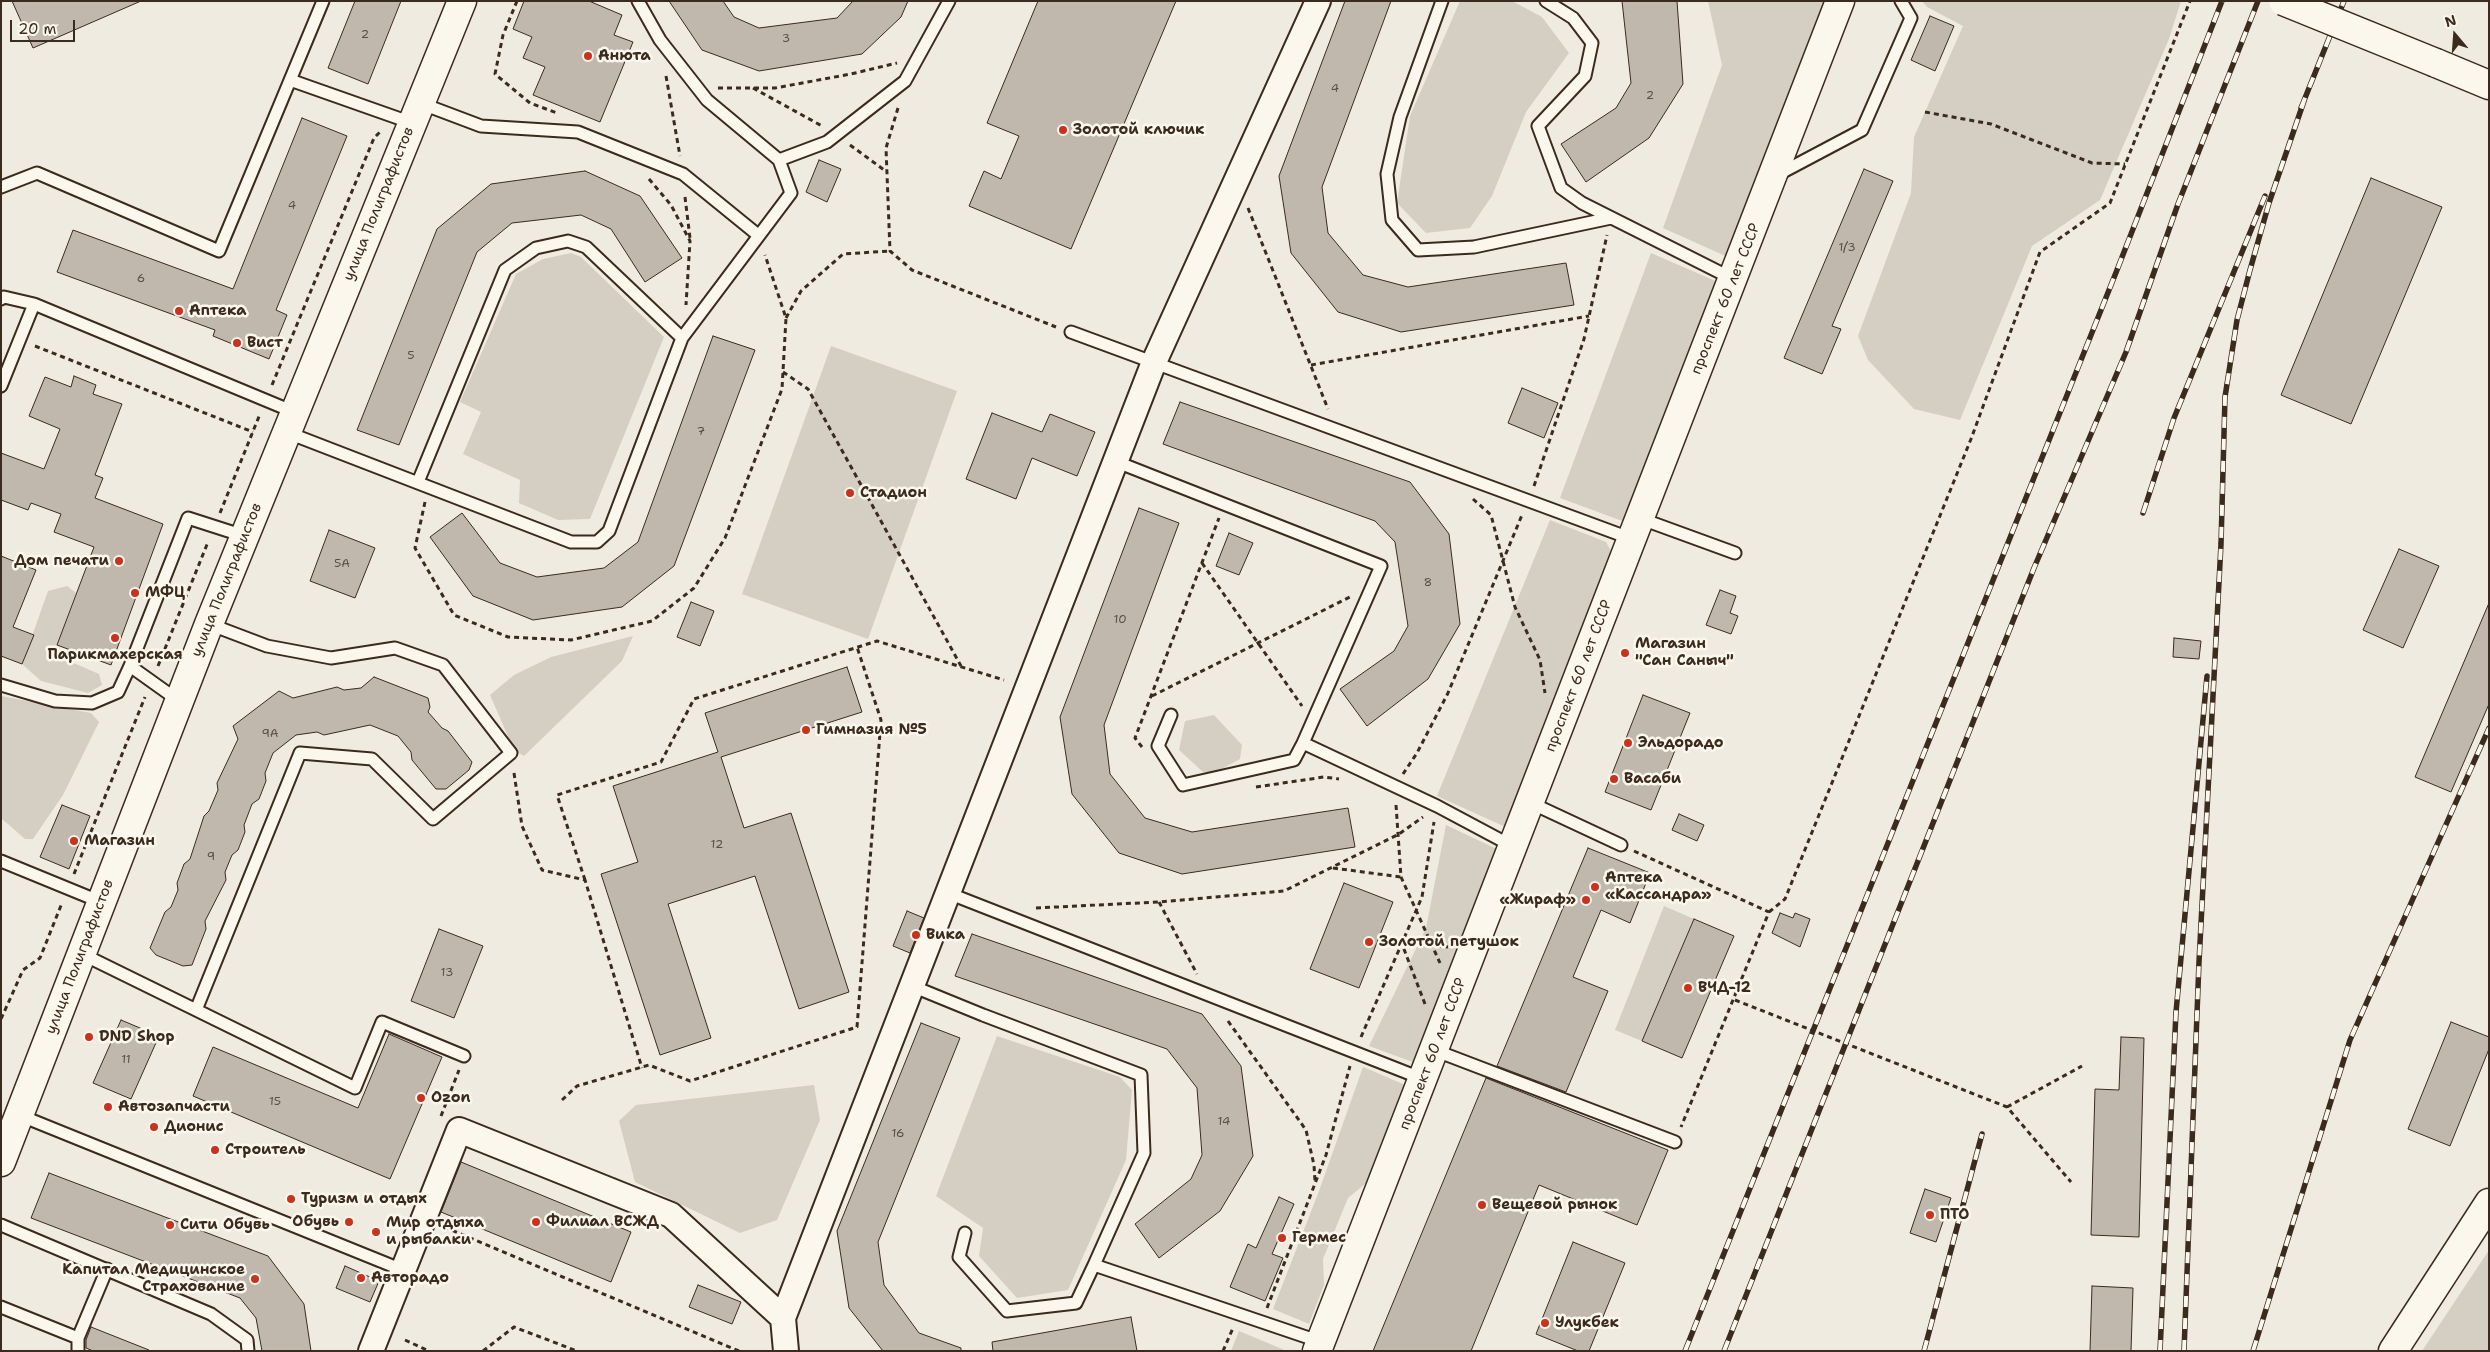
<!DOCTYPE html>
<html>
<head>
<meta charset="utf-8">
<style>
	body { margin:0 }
	#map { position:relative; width:2490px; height:1352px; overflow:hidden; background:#f0ebe0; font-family:"Shantell Sans",sans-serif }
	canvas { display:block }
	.frame { position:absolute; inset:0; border:2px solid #3b2a1e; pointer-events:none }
	.north { position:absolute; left:2430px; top:10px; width:50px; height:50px; -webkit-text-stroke:4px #fbf7ec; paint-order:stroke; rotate:342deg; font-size:14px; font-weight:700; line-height:20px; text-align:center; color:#3b2a1e }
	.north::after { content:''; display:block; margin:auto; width:18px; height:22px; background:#3b2a1e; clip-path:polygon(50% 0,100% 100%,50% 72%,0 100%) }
	.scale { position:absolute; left:10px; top:20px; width:65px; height:22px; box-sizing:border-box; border:2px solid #3b2a1e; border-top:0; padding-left:6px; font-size:15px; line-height:18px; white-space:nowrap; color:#3b2a1e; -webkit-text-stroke:4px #fbf7ec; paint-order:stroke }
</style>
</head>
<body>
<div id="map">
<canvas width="2490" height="1352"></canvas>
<div class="frame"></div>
<div class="north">N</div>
<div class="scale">20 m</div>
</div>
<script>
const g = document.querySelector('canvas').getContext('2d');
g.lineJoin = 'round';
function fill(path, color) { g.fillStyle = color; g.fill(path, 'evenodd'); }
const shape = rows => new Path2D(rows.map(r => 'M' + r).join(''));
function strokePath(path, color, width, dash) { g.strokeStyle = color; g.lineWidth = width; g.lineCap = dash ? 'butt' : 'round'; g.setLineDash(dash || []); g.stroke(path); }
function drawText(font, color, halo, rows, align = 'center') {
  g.font = font + ' "Shantell Sans",sans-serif'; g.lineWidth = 5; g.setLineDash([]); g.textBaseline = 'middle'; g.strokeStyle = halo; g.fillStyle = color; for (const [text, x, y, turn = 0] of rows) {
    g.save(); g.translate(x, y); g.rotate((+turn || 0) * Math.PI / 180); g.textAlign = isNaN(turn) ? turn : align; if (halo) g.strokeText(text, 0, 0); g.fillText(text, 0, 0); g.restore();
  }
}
fill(shape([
	[1460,1,1512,1,1542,17,1569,53,1526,112,1492,196,1470,228,1426,233,1397,203,1410,116],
	[1708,1,1829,1,1732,259,1663,228,1722,65],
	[1922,1,2181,1,2169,39,2100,200,2032,246,1960,420,1914,409,1868,360,1858,336,1911,193,1914,137,1963,26,1927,7],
	[571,253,581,257,664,337,590,519,558,520,519,503,520,480,463,454,481,412,460,402,516,274,543,259],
	[1651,253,1720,283,1625,522,1560,498],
	[831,346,957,391,868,639,742,594],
	[1550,520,1606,542,1616,560,1510,829,1437,796],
	[67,586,76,593,57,645,69,661,99,674,102,685,88,693,41,681,22,664,48,591],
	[633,636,622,661,524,756,514,750,490,695,514,675,551,657],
	[1,696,91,713,99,722,63,795,33,839,25,839,1,818],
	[1214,715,1242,745,1240,759,1216,772,1203,772,1179,750,1185,721],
	[1446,825,1501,851,1418,1064,1369,1046,1426,928],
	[1664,906,1694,919,1642,1041,1615,1030],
	[997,1036,1120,1077,1132,1090,1126,1160,1068,1290,1017,1298,979,1256,983,1228,936,1196],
	[1363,1067,1410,1087,1371,1179,1348,1198,1323,1259,1324,1285,1309,1324,1273,1309,1319,1191],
	[814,1085,820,1120,777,1220,740,1233,635,1182,619,1121,636,1105],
	[2489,1250,2489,1351,2422,1351],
	[1239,1331,1287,1351,1231,1351]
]), '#d5cec3');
const building = shape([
	[12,1,141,1,33,48,12,1],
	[355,1,401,1,368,84,328,68,355,1],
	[524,1,589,1,622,15,614,35,633,42,600,122,533,95,545,67,523,58,532,37,513,29,524,1],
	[669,1,723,1,734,17,759,28,837,18,853,1,908,1,901,17,862,54,759,71,702,50,669,1],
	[1038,1,1176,1,1071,249,969,206,984,171,1001,179,1019,136,987,123,1038,1],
	[1345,1,1391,1,1322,187,1328,233,1363,275,1408,287,1566,263,1574,305,1401,332,1338,312,1291,253,1279,176,1345,1],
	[1622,1,1677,1,1683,84,1649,138,1586,182,1561,144,1616,108,1631,83,1622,1],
	[1930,16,1954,26,1935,71,1911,60,1930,16],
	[302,118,347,136,276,310,287,315,269,359,213,336,215,330,57,272,73,230,233,289,302,118],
	[819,160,841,169,827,202,806,192,819,160],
	[1864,169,1893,181,1832,326,1841,329,1822,374,1784,358,1864,169],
	[585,171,640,196,682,258,645,282,611,229,581,215,512,223,477,252,399,445,357,430,437,229,491,184,585,171],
	[2371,178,2442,207,2351,424,2281,395,2371,178],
	[713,336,755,350,674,566,622,607,533,620,473,596,430,537,462,513,500,563,537,577,604,568,638,542,713,336],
	[74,376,96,385,93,394,122,404,95,475,103,478,95,498,163,524,111,665,57,645,94,547,54,532,61,514,31,503,28,510,1,500,1,453,44,469,60,429,29,416,45,377,71,387,74,376],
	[1522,388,1558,403,1544,438,1508,423,1522,388],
	[1180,402,1410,482,1449,534,1460,624,1428,679,1367,726,1340,689,1394,651,1408,626,1395,542,1375,521,1163,444,1180,402],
	[992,413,1042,432,1050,414,1095,432,1077,476,1032,458,1016,499,966,479,992,413],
	[1139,508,1179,523,1104,725,1110,774,1145,818,1192,832,1348,808,1355,847,1182,874,1119,853,1072,794,1060,717,1139,508],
	[329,530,375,548,355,598,310,581,329,530],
	[1229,533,1253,543,1239,575,1216,566,1229,533],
	[2399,549,2439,566,2403,648,2363,630,2399,549],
	[1,556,36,570,13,627,34,635,22,664,1,656,1,556],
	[1720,590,1736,596,1730,613,1738,616,1731,634,1706,625,1720,590],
	[691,602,714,611,700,646,677,637,691,602],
	[2489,603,2489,704,2451,792,2415,777,2489,603],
	[2174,638,2201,641,2199,659,2173,657,2174,638],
	[847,667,862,712,721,757,744,828,791,813,849,992,799,1009,755,876,668,904,711,1038,660,1055,601,874,638,862,613,786,718,752,705,713,847,667],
	[374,677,428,698,430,707,428,712,442,728,448,731,472,762,469,770,446,789,436,789,412,760,411,752,398,736,370,725,324,735,317,732,296,735,273,753,265,773,266,781,259,799,252,804,244,825,245,832,238,850,232,855,225,872,226,880,205,921,206,929,192,965,183,966,156,955,150,948,165,912,171,907,178,890,177,883,184,864,190,859,204,816,209,811,218,790,217,783,238,739,233,726,279,691,293,698,337,687,344,690,361,688,374,677],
	[1643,695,1690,713,1651,810,1605,792,1643,695],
	[62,805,90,816,69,869,40,857,62,805],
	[1679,814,1704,825,1697,841,1672,830,1679,814],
	[1588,848,1650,873,1630,923,1601,910,1573,977,1608,991,1566,1092,1497,1066,1588,848],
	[1344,883,1393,902,1359,988,1310,969,1344,883],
	[907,911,924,918,910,953,893,946,907,911],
	[1780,913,1793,918,1795,913,1810,919,1800,947,1772,933,1780,913],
	[1694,919,1734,936,1682,1058,1642,1041,1694,919],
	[439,929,483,946,454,1018,411,1001,439,929],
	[972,934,1202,1014,1241,1066,1253,1156,1220,1211,1159,1258,1135,1224,1191,1179,1202,1155,1197,1088,1167,1049,955,976,972,934],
	[121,1020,159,1036,131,1099,93,1083,121,1020],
	[2451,1022,2489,1037,2489,1049,2450,1146,2408,1129,2451,1022],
	[921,1023,960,1038,878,1242,884,1285,919,1333,961,1348,961,1351,883,1351,849,1308,837,1231,921,1023],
	[389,1034,442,1057,390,1179,193,1096,213,1047,358,1108,389,1034],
	[2121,1037,2144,1038,2139,1237,2091,1235,2095,1089,2119,1090,2121,1037],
	[1486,1078,1668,1150,1637,1225,1539,1185,1471,1351,1373,1351,1486,1078],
	[461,1162,631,1232,611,1282,441,1212,461,1162],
	[49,1173,268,1256,304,1304,311,1351,262,1351,256,1318,240,1298,31,1218,49,1173],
	[1925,1189,1951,1198,1936,1242,1910,1233,1925,1189],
	[1279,1197,1294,1204,1272,1254,1283,1258,1265,1301,1230,1287,1248,1244,1256,1248,1279,1197],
	[1573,1242,1625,1263,1589,1351,1578,1351,1536,1334,1573,1242],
	[345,1266,379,1281,370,1302,336,1288,345,1266],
	[698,1285,741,1302,732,1324,689,1307,698,1285],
	[2092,1286,2133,1288,2131,1351,2090,1351,2092,1286],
	[1131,1317,1137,1351,993,1351,992,1342,1131,1317],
	[91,1327,149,1350,149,1351,93,1351,86,1348,86,1340,91,1327]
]);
fill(building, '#c0b8ad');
strokePath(building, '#3b2a1e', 1);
const lane = shape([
	[1442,1,1400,117,1387,174,1392,220,1418,250,1474,247,1611,218],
	[1546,1,1573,18,1592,43,1585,76,1538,126,1561,188,1582,203,1733,279],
	[290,80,412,123],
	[420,103,481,126,578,132,683,174,758,235],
	[779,160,827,142,905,81,949,1],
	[1777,175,1862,130,1911,18,1901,1],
	[1,187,37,173,219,251,323,1],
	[1,299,4,297,34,304,294,412],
	[1071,332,1632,539],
	[1,386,34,304],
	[286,432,571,542,597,542,609,531,682,338,791,193,779,160,707,100,660,40,638,1],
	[1117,462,1381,566,1303,743,1437,806,1512,846],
	[418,482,505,270,536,248,568,241,586,247,682,338],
	[1639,518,1735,553],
	[1,685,55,701,92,703,118,692,130,666],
	[179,701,130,666,188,518,244,536],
	[1171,715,1158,746,1183,785,1294,760,1303,743],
	[1531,803,1621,845],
	[1,861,101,902],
	[948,893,1423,1079],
	[82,954,355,1088,382,1022,464,1056],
	[912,986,983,1015,1141,1075,1144,1153,1094,1265,1321,1342],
	[196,1010,300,753,372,759,433,819,511,753,443,665,395,648,331,658,267,646,209,624],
	[1434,1050,1675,1142],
	[19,1115,405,1271],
	[1,1225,211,1314,247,1340,248,1351],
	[965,1233,959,1257,1007,1311,1076,1303,1094,1265],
	[1,1307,78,1338,78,1351],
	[78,1338,107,1269]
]);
const street = shape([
	[371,1351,459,1130,671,1215,783,1318],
	[786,1351,783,1318,1154,362,1318,1]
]);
const secondary = shape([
	[2436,63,2489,85],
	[1,1162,209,624,462,1],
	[1317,1351,1840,1],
	[2393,1351,2489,1203]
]);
strokePath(lane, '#3b2a1e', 15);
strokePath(street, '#3b2a1e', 28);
strokePath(secondary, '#3b2a1e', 31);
strokePath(shape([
	[517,1,503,35,495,74,530,103,557,113],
	[666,76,680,156],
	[718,88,775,88,851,74,897,63],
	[753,88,822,126],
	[898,108,886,148,890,251,912,270,1056,327],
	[1925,112,1991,124,2092,163,2125,164],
	[850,145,887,172],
	[649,179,671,205,690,241,686,305],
	[685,197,690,238],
	[1248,208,1328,409],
	[786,318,801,291,843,254,890,251],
	[35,346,253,432],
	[1311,365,1589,316],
	[783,372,808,389,961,666],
	[272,385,374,138,382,130],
	[1534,486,1584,339,1607,235],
	[1473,499,1491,515,1515,607,1540,660,1545,693],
	[425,502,415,548,454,615,508,637,571,640,652,621,694,588,725,538,782,389,786,318,765,255],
	[220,513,260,414],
	[1202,563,1302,706],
	[158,666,208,542],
	[1152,696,1350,597],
	[1142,747,1135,738,1219,518],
	[514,773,522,826,542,870,585,880,642,1068],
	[1403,774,1417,753,1448,693,1522,515],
	[1256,787,1324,777,1339,779],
	[1396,805,1401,877,1440,963],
	[1634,851,1769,912,1681,1127],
	[1333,868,1401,877],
	[74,874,145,697],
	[585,880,557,795,661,762,694,699,877,641,1004,680],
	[1159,902,1197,974],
	[1036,908,1159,902,1284,891,1399,834,1423,817],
	[1769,912,1785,899,1971,439,2040,252,2110,203,2190,1],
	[1735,1000,2007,1107,2071,1182],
	[1425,1004,1402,944,1448,947],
	[1,1019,23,970,40,958,62,903],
	[1228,1021,1306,1130,1314,1165,1315,1181],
	[1361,1037,1422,897,1434,822],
	[562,1100,577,1086,649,1065,690,1081,857,1027,881,720,857,647],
	[2007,1107,2082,1066],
	[441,1116,459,1070],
	[444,1227,739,1351],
	[1267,1308,1326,1155,1350,1066],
	[405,1340,429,1351],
	[483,1351,514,1327,577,1351],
	[1223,1351,1233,1328]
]), '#3b2a1e', 3, [5, 4]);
strokePath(lane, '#fbf7ec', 11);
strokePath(street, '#fbf7ec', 24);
strokePath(secondary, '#fbf7ec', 28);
const rail = shape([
	[2301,108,2344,1],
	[2143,513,2174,418,2265,196],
	[1685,1351,2117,270,2222,1],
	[1724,1351,2034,568,2126,352,2178,204,2258,1],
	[1924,1351,1982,1134],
	[2160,1351,2176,1012,2207,676],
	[2184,1351,2199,962,2221,544,2225,397,2237,320,2250,270,2269,203,2304,101],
	[2253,1351,2350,1040,2489,728]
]);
strokePath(rail, '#3b2a1e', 5.5);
strokePath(rail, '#fbf7ec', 4, [11]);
const secondaryBridge = shape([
	[2283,1,2436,63]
]);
strokePath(secondaryBridge, '#3b2a1e', 31, []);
strokePath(secondaryBridge, '#fbf7ec', 28);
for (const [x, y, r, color] of [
	[588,56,5,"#c8321e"],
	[1063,130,5,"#c8321e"],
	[179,311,5,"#c8321e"],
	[237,343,5,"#c8321e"],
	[850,493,5,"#c8321e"],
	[119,561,5,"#c8321e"],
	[135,593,5,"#c8321e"],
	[115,638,5,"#c8321e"],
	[1625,653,5,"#c8321e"],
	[806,730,5,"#c8321e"],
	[1628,743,5,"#c8321e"],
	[1614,779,5,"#c8321e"],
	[74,841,5,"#c8321e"],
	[1595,887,5,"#c8321e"],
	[1586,900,5,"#c8321e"],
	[916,935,5,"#c8321e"],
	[1369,942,5,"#c8321e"],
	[1688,988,5,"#c8321e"],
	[89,1037,5,"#c8321e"],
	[421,1098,5,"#c8321e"],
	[108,1107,5,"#c8321e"],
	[154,1127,5,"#c8321e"],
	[215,1150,5,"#c8321e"],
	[291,1199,5,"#c8321e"],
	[1482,1205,5,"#c8321e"],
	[1930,1215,5,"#c8321e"],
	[349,1222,5,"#c8321e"],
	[536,1222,5,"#c8321e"],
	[170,1225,5,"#c8321e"],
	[376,1232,5,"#c8321e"],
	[1282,1238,5,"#c8321e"],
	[361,1278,5,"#c8321e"],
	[255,1279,5,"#c8321e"],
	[1545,1323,5,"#c8321e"]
]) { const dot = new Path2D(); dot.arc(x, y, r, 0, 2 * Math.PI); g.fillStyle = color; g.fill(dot); strokePath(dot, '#fbf7ec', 2); }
drawText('12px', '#5c4e42', null, [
	["2",365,35],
	["3",786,39],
	["4",1335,89],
	["2",1650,96],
	["4",292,206],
	["1/3",1847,248],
	["6",141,279],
	["5",411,356],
	["7",701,432],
	["5А",342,564],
	["8",1428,583],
	["10",1120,620],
	["9А",270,734],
	["12",717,845],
	["9",211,857],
	["13",447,973],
	["11",126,1060],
	["15",275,1102],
	["14",1224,1122],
	["16",898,1134]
]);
drawText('bold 15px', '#3b2a1e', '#fbf7ec', [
	["Анюта",598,56],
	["Золотой ключик",1073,130],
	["Аптека",189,311],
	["Вист",247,343],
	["Стадион",860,493],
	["Дом печати",109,561,"right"],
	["МФЦ",145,593],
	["Магазин",1635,644],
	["\"Сан Саныч\"",1635,661],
	["Парикмахерская",115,655,"center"],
	["Гимназия №5",816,730],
	["Эльдорадо",1638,743],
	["Васаби",1624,779],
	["Магазин",84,841],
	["Аптека",1605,878],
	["«Кассандра»",1605,895],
	["«Жираф»",1576,900,"right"],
	["Вика",926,935],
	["Золотой петушок",1379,942],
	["ВЧД-12",1698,988],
	["DND Shop",99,1037],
	["Ozon",431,1098],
	["Автозапчасти",118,1107],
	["Дионис",164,1127],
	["Строитель",225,1150],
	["Туризм и отдых",301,1199],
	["Вещевой рынок",1492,1205],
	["ПТО",1940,1215],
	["Обувь",339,1222,"right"],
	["Филиал ВСЖД",546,1222],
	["Мир отдыха",386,1223],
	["и рыбалки",386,1240],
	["Сити Обувь",180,1225],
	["Гермес",1292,1238],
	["Капитал Медицинское",245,1270,"right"],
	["Страхование",245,1287,"right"],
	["Авторадо",371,1278],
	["Улукбек",1555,1323]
], 'left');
drawText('15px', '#3b2a1e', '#fbf7ec', [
	["улица Полиграфистов",379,204,-68],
	["проспект 60 лет СССР",1726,299,-68],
	["улица Полиграфистов",227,580,-68],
	["проспект 60 лет СССР",1579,676,-69],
	["улица Полиграфистов",80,957,-69],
	["проспект 60 лет СССР",1433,1054,-69]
]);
</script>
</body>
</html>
